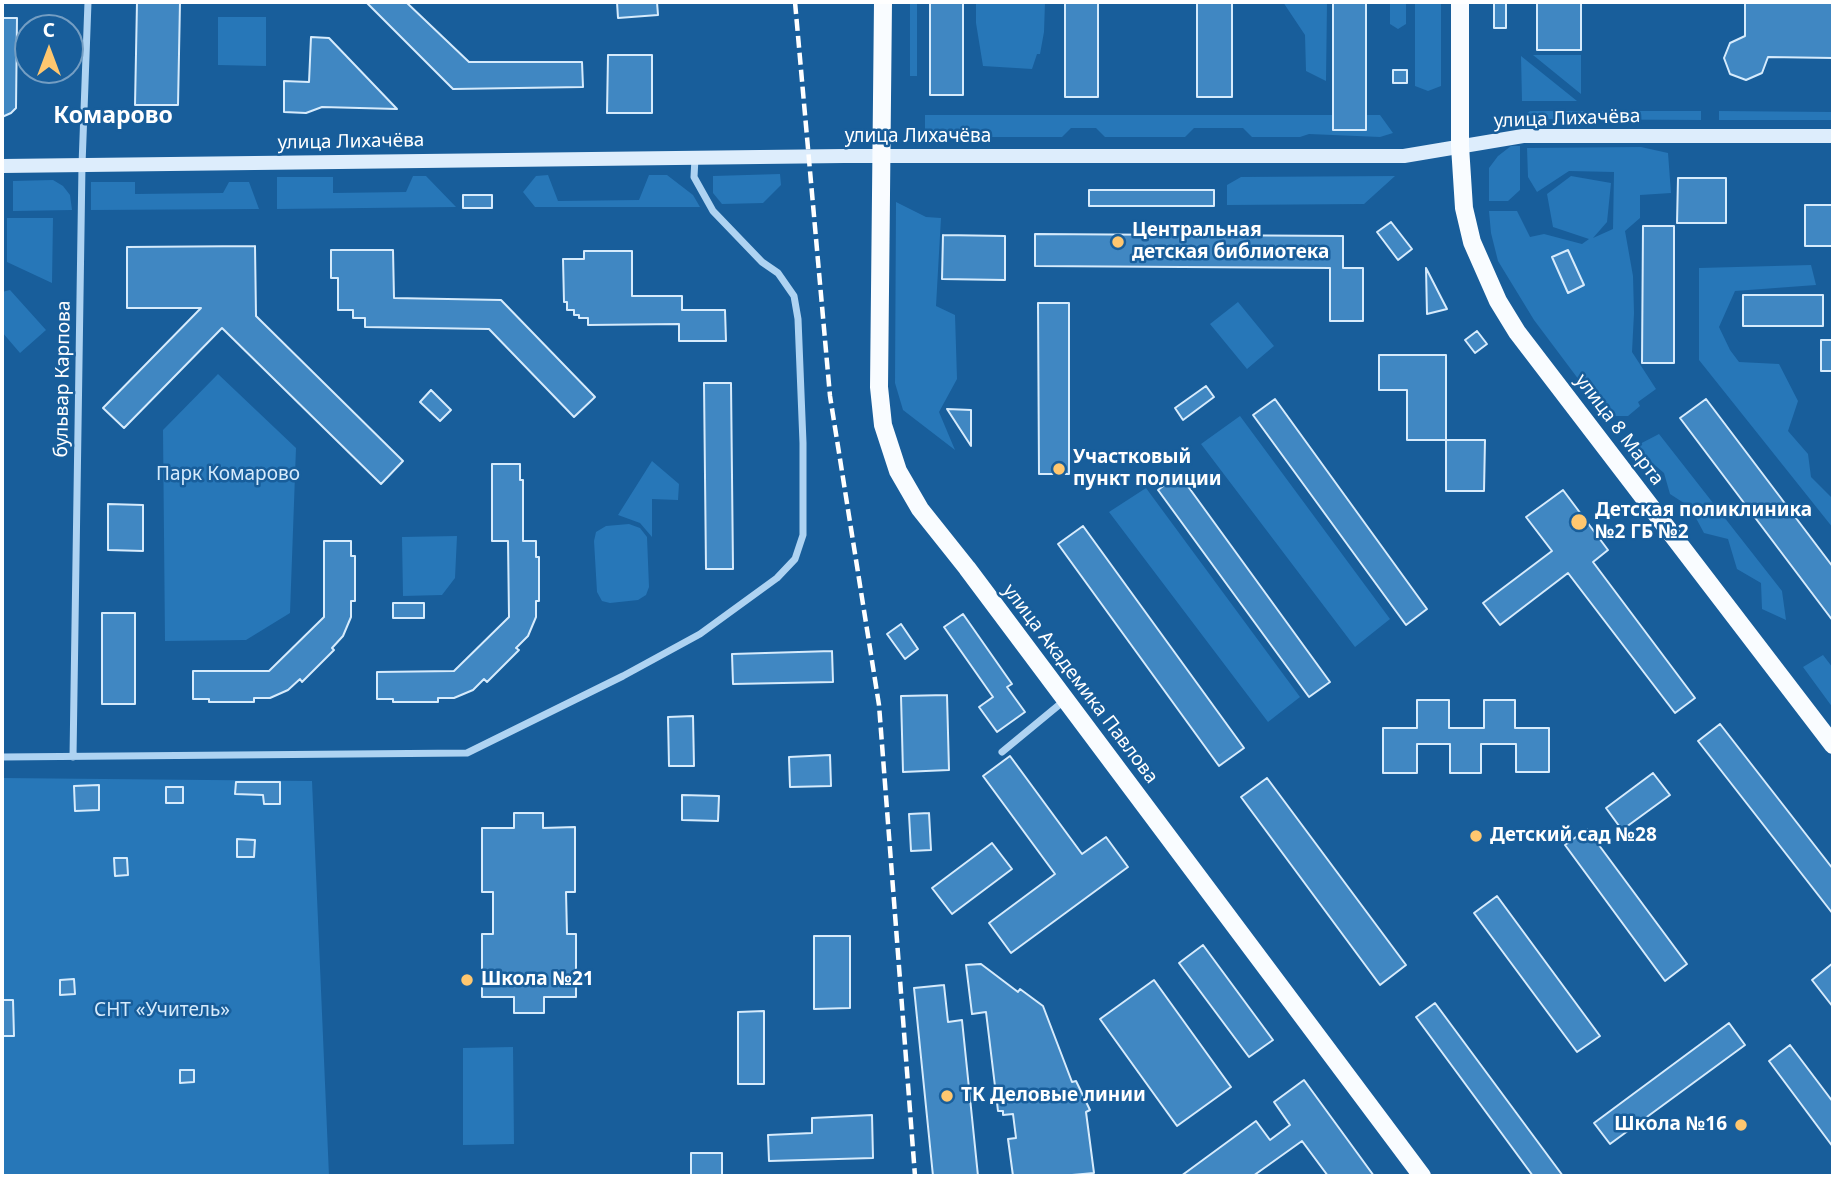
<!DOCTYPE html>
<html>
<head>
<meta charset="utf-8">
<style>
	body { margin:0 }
	#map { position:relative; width:1835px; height:1178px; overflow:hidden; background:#185e9b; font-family:"Noto Sans",sans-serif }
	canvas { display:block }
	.frame { position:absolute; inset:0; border:4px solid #fff; pointer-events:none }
	.north { position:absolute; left:14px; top:14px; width:70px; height:70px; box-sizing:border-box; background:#185e9b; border:2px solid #749ec3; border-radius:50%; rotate:0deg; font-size:19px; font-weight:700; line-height:28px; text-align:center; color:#fff }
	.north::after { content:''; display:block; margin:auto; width:24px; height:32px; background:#ffc76f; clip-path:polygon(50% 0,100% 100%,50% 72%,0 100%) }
</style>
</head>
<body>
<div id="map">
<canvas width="1835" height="1178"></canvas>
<div class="frame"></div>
<div class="north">С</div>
</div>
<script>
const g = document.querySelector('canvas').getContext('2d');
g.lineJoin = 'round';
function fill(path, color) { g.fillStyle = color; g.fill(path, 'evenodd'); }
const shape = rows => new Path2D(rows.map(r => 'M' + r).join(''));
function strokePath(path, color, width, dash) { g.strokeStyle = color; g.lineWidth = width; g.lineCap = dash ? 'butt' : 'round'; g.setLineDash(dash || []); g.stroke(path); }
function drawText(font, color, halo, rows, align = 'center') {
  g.font = font + ' "Noto Sans",sans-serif'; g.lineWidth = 5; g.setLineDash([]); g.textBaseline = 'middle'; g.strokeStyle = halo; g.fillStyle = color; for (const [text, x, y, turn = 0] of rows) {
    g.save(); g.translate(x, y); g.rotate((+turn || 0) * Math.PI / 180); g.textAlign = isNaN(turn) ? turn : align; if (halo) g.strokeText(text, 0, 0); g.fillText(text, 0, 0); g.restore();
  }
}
fill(shape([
	[910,2,917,2,917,76,910,76],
	[976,2,1045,2,1044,32,1040,54,1037,54,1032,69,983,66,976,23],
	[1283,2,1327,2,1326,81,1306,71,1305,35],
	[1390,2,1406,2,1406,24,1398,29,1390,24],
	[1415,2,1441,2,1441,86,1428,91,1415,86],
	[218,17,266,17,266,66,218,65],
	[1533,55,1581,55,1581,94],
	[1521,56,1577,101,1522,101],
	[1530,111,1701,111,1701,120,1530,119,1525,115],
	[1719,111,1833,112,1833,120,1719,120],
	[925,115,1380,115,1393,133,1380,137,1309,134,1300,137,1252,137,1243,128,1194,128,1185,137,1105,137,1096,128,1071,128,1062,137,939,137,925,132],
	[1511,146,1520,146,1520,190,1508,201,1489,201,1489,168,1498,156],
	[1641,147,1668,153,1671,193,1640,195,1640,218,1625,231,1633,276,1634,313,1632,352,1656,389,1638,402,1640,406,1628,416,1606,416,1534,320,1498,261,1491,233,1489,211,1517,211,1530,237,1544,234,1582,244,1589,239,1553,227,1547,194,1571,176,1611,183,1607,222,1593,238,1613,229,1614,172,1569,171,1537,192,1528,177,1527,148],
	[780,174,781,185,763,203,722,204,713,193,713,176],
	[548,175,558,201,639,200,649,175,667,175,693,195,700,207,535,207,523,192,536,176],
	[413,176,426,176,456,207,277,209,277,177,333,177,333,193,406,192],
	[1395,176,1364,204,1227,205,1227,185,1241,177],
	[53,180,63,186,70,195,72,210,13,211,13,181],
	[91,182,135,182,135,194,223,193,229,182,249,182,259,209,91,210],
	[896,202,926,217,941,218,936,306,955,315,957,379,939,412,955,450,903,410,895,383],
	[7,218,53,218,52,283,7,262],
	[1811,265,1816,285,1735,291,1719,327,1730,350,1739,362,1779,364,1798,401,1788,431,1808,454,1811,477,1833,499,1833,528,1699,360,1699,268],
	[10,290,46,330,20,353,2,332,2,292],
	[1238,302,1274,346,1247,369,1210,324],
	[218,374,296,448,290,613,246,640,165,641,163,430],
	[1240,416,1390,619,1355,647,1201,444],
	[1659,434,1782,591,1786,620,1762,609,1761,583,1737,569,1728,539,1704,533,1690,507,1670,494,1664,473,1634,447],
	[652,461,679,484,678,500,652,499,652,537,640,523,618,515],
	[1146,488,1300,697,1268,722,1109,512],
	[629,524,640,528,647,537,649,587,646,595,638,600,610,603,602,601,597,592,594,541,596,532,606,526],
	[457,536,455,578,442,595,403,596,402,537],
	[1823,655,1833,668,1833,708,1803,667],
	[2,778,312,781,329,1176,2,1176],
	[513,1047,514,1144,463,1145,463,1048]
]), '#2777b8');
const building = shape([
	[137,2,180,2,178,105,135,105,137,2],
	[366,2,406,2,469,62,582,62,583,87,453,89,366,2],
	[617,2,657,2,658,15,618,18,617,2],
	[930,2,963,2,963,95,930,95,930,2],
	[1065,2,1098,2,1098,97,1065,97,1065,2],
	[1197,2,1232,2,1232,97,1197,97,1197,2],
	[1333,2,1366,2,1366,130,1333,130,1333,2],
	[1494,2,1506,2,1506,28,1494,28,1494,2],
	[1537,2,1581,2,1581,50,1537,50,1537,2],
	[1745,2,1833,2,1833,58,1768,57,1762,73,1746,80,1730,74,1724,58,1730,43,1745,36,1745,2],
	[2,18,17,18,16,108,11,113,2,117,2,18],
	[311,37,329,38,397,109,322,107,306,113,284,112,284,81,309,82,311,37],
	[608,55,652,55,652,113,607,113,608,55],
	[1393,70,1407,70,1407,83,1393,83,1393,70],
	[1678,178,1726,178,1726,223,1677,223,1678,178],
	[1089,190,1214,190,1214,206,1089,206,1089,190],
	[463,195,492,195,492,208,463,208,463,195],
	[1805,205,1833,205,1833,246,1805,246,1805,205],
	[1391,222,1412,249,1398,260,1377,232,1391,222],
	[1643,226,1674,226,1674,363,1642,363,1643,226],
	[1035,234,1343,236,1343,268,1363,268,1363,321,1330,321,1330,268,1035,266,1035,234],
	[943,235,1005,236,1005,280,942,279,943,235],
	[255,246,256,316,403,461,381,484,222,328,124,428,103,408,201,308,127,308,127,247,255,246],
	[331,250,393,250,394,298,501,300,595,397,574,417,489,329,365,327,365,318,353,318,353,310,338,310,338,278,331,278,331,250],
	[1568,250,1584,285,1568,293,1552,257,1568,250],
	[584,251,632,251,632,296,682,296,682,310,725,310,726,341,679,341,679,324,588,325,588,318,579,318,579,315,574,315,574,310,567,310,567,302,564,302,563,259,584,259,584,251],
	[1426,268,1447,309,1427,314,1426,268],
	[1743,295,1823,295,1823,326,1743,326,1743,295],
	[1038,303,1069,303,1069,474,1039,474,1038,303],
	[1477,331,1487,344,1475,353,1465,340,1477,331],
	[1821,340,1833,340,1833,371,1821,371,1821,340],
	[1379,355,1446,355,1446,440,1407,440,1407,390,1379,390,1379,355],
	[704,383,731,383,733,569,706,569,704,383],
	[1206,386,1214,397,1183,420,1175,408,1206,386],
	[431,390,451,410,440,421,420,402,431,390],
	[1275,399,1427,609,1406,625,1253,415,1275,399],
	[1706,399,1833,567,1833,621,1680,418,1706,399],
	[947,409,971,410,971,446,947,409],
	[1446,440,1485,440,1484,491,1446,491,1446,440],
	[492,464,520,464,520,480,523,480,523,541,536,541,536,557,539,557,539,601,536,601,536,617,528,636,516,648,519,650,487,682,484,679,473,690,454,698,438,698,438,702,393,702,393,699,377,699,377,672,454,671,509,617,508,541,492,541,492,464],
	[1179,474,1330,682,1309,697,1158,490,1179,474],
	[1563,490,1608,550,1593,562,1695,698,1675,713,1568,573,1500,625,1483,603,1552,551,1526,517,1563,490],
	[108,504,143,505,143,551,108,550,108,504],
	[1083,526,1244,748,1219,766,1058,544,1083,526],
	[324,541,351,541,351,556,355,556,355,601,351,601,351,617,343,636,332,648,334,650,302,682,300,679,288,690,270,698,254,698,254,702,209,702,209,699,193,699,193,671,269,671,324,617,324,541],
	[393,603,424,603,424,618,393,618,393,603],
	[102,613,135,613,135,704,102,704,102,613],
	[963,614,1012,684,1007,687,1025,712,997,732,979,707,993,697,944,627,963,614],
	[901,624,918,649,905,659,887,634,901,624],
	[832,651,833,682,733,684,732,654,832,651],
	[947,695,949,770,903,772,901,696,947,695],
	[1417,700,1449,700,1449,728,1484,728,1484,700,1515,700,1515,728,1549,728,1549,772,1516,772,1516,744,1481,744,1481,773,1450,773,1450,744,1417,744,1417,773,1383,773,1383,728,1417,728,1417,700],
	[693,716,694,766,669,766,668,717,693,716],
	[1720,724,1833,869,1833,914,1698,741,1720,724],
	[830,755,831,786,790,787,789,757,830,755],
	[1010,756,1082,854,1106,837,1128,867,1011,953,989,923,1055,874,983,776,1010,756],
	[1653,773,1670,795,1622,830,1606,808,1653,773],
	[1267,778,1406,965,1380,985,1241,797,1267,778],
	[236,782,280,782,280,804,264,804,263,795,235,794,236,782],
	[99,785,99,810,75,811,74,786,99,785],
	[166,787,183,787,183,803,166,803,166,787],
	[682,795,719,796,718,821,682,820,682,795],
	[514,813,543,813,543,828,575,827,575,892,566,892,567,934,576,934,576,997,544,997,544,1013,514,1013,514,997,482,997,482,934,493,934,493,892,482,892,482,828,514,828,514,813],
	[929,813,931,850,911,851,909,814,929,813],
	[1587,829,1687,964,1665,981,1565,845,1587,829],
	[237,839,255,840,254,857,237,857,237,839],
	[992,843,1012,869,952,914,932,888,992,843],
	[114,858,127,858,128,875,115,876,114,858],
	[1497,896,1600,1036,1577,1052,1474,913,1497,896],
	[814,936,850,936,850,1008,814,1009,814,936],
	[1203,945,1273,1040,1249,1057,1179,963,1203,945],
	[1833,963,1833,1007,1812,980,1833,963],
	[981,964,1018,992,1020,989,1043,1006,1072,1082,1076,1081,1090,1110,1086,1112,1094,1173,1061,1176,1013,1176,1008,1139,1016,1138,1013,1114,1003,1115,1003,1111,998,1111,986,1012,972,1014,966,965,981,964],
	[74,979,75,994,60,995,60,980,74,979],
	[1154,980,1231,1087,1177,1126,1100,1019,1154,980],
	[944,985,948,1022,962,1020,978,1176,933,1176,914,988,944,985],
	[2,1000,13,1000,14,1036,2,1036,2,1000],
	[1435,1003,1563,1176,1533,1176,1416,1017,1435,1003],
	[764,1011,764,1084,738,1084,738,1012,764,1011],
	[1729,1023,1745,1045,1610,1144,1594,1123,1729,1023],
	[1790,1045,1833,1102,1833,1147,1769,1061,1790,1045],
	[180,1070,194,1070,194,1082,180,1083,180,1070],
	[1304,1080,1374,1176,1328,1176,1302,1141,1253,1176,1181,1176,1256,1121,1270,1140,1290,1125,1274,1102,1304,1080],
	[872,1115,873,1158,769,1161,768,1135,812,1133,812,1118,872,1115],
	[691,1153,722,1153,722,1176,691,1176,691,1153]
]);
fill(building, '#4087c2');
strokePath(building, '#d6ebfc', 2);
strokePath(shape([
	[1002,752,1065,700],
	[2,757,467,753,623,676,700,634,777,578,795,559,803,535,803,443,798,319,794,296,778,273,762,262,713,211,694,177,695,158],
	[73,757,82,165,88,2]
]), '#aed3f2', 7);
strokePath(shape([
	[2,166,844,156,1404,156,1523,136,1833,136]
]), '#ddedfc', 14);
strokePath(shape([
	[883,2,879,387,883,425,898,471,920,509,967,568,1422,1176],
	[1460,2,1460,146,1464,208,1472,242,1498,301,1517,332,1833,745]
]), '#f9fcff', 18);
strokePath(shape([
	[795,2,830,396,879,705,915,1176]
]), '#fff', 4.5, [12, 5]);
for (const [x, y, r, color] of [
	[1118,242,7,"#ffc76f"],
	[1059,469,7,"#ffc76f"],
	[1579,522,9,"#ffc76f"],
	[1476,836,7,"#ffc76f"],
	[467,980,7,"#ffc76f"],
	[947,1096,7,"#ffc76f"],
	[1741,1125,7,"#ffc76f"]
]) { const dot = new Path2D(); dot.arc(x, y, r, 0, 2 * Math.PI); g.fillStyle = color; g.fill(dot); strokePath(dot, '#185e9b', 2.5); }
drawText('19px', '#fff', '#185e9b', [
	["улица Лихачёва",1567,119,-2],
	["улица Лихачёва",918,137],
	["улица Лихачёва",351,142,-1],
	["бульвар Карпова",63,379,-89],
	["улица 8 Марта",1619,430,53],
	["улица Академика Павлова",1080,684,53]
]);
drawText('bold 19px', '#fff', '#185e9b', [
	["Центральная",1132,231],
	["детская библиотека",1132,253],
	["Участковый",1073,458],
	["пункт полиции",1073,480],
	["Детская поликлиника",1595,511],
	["№2 ГБ №2",1595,533],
	["Детский сад №28",1490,836],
	["Школа №21",481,980],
	["ТК Деловые линии",961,1096],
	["Школа №16",1727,1125,"right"]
], 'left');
drawText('19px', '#d6ebfc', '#185e9b', [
	["Парк Комарово",228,475],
	["СНТ «Учитель»",162,1011]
]);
drawText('bold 23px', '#fff', '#185e9b', [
	["Комарово",113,116]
]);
</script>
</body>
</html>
